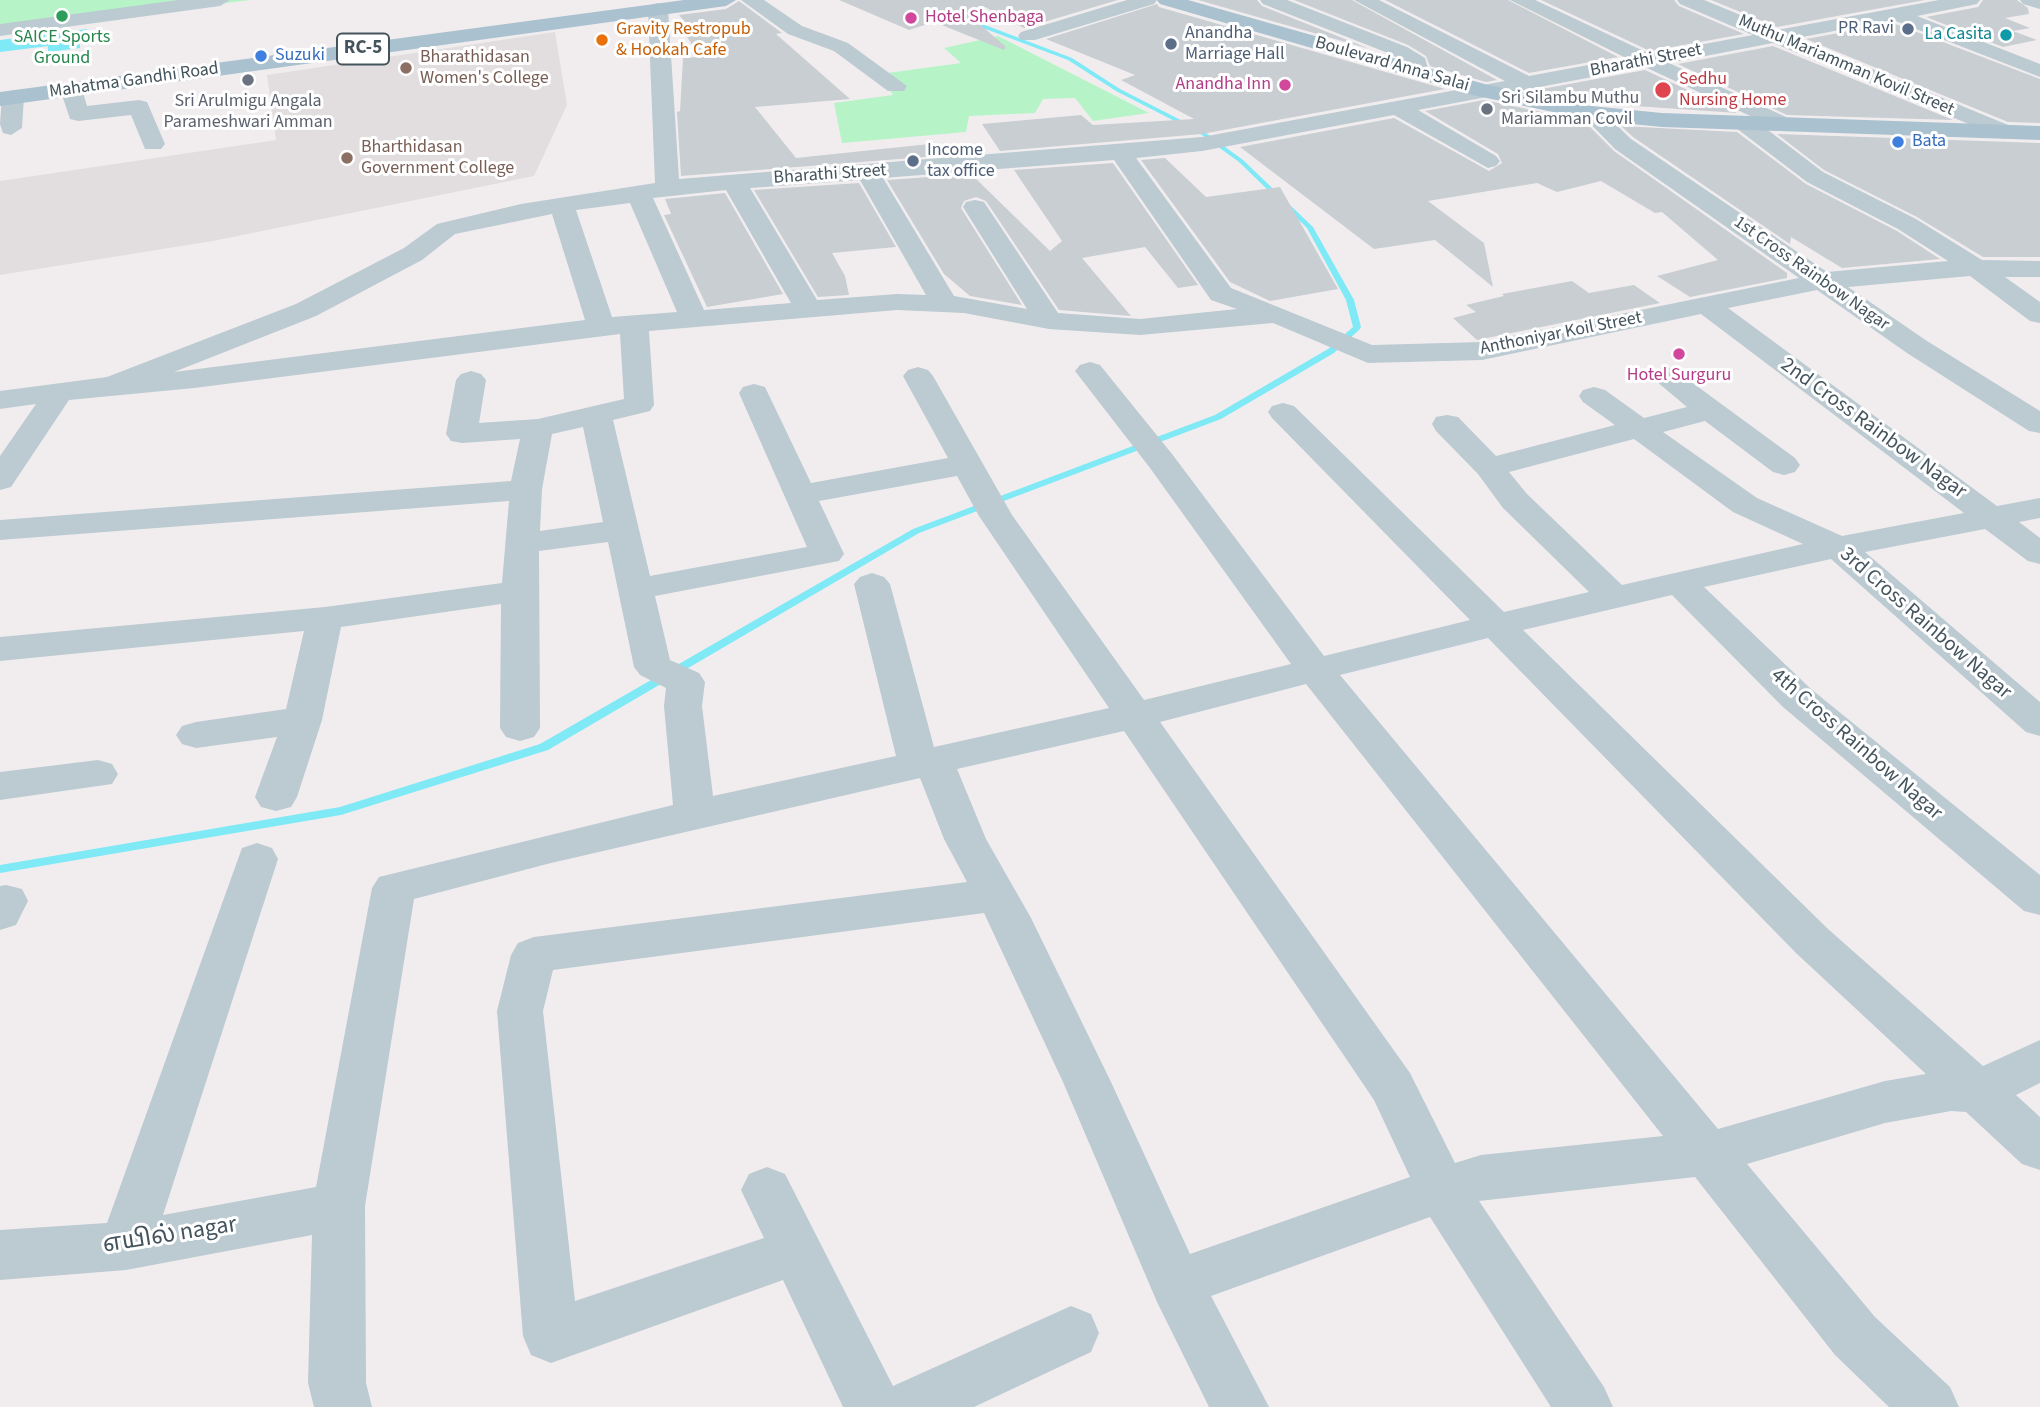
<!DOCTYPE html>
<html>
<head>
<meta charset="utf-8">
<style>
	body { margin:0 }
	canvas { display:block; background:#f1edee }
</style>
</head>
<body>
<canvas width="2040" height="1407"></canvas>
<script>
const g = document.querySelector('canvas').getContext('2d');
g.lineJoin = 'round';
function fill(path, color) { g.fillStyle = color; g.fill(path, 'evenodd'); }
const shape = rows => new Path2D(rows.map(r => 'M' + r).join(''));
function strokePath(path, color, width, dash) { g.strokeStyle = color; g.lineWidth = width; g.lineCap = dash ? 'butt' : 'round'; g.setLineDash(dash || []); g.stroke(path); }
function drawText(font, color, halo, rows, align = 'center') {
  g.font = font + ' "Source Sans 3","Noto Sans Tamil",sans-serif'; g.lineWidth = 6; g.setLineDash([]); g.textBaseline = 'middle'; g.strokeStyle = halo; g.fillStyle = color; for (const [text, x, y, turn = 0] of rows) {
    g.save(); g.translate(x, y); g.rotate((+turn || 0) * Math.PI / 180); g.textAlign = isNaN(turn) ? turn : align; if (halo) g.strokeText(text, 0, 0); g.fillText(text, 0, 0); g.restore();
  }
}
fill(shape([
	[555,32,567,105,534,176,213,241,0,275,0,181,276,140,267,75]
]), '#e2dee0');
fill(shape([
	[0,0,250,0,0,31],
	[998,36,1149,113,1093,121,1075,98,1043,99,1035,113,969,116,966,132,842,143,834,103,893,95,880,74,961,63,944,48]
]), '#b6f4c8');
fill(shape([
	[87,29,87,42,80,43,80,48,48,52,48,46,0,52,0,40]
]), '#7fe9f6');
fill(shape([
	[969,19,1072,58,1120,89,1206,133,1243,160,1313,227,1354,300,1361,327,1360,329,1334,353,1221,419,919,533,548,750,341,815,0,873,0,865,340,807,540,744,913,529,1215,415,1328,349,1353,327,1346,300,1307,228,1239,162,1202,135,1116,91,1068,60,967,22,969,19]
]), '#7fe9f6');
fill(shape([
	[839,0,1118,0,1024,28,985,7,967,13,1006,47,1004,50,934,22,909,30],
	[1198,0,1257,0,1262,6,1370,49],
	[1294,0,1352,0,1497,80,1486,82,1430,66,1426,56,1408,45],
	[1385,0,1508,0,1618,57,1529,73],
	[1541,0,1674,0,1679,6,1744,34,1650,51],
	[1711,0,1925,0,1777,27],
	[1983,0,2017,0,2028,8,2029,14,2005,18,2030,28,2013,31,2037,40,2003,47,1926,17,1978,7],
	[739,1,782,33,776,34,850,99,755,107,796,158,939,143,951,155,681,176,677,112,680,111,683,58,700,57,682,29,690,28,679,15,726,9],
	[1157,4,1159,7,1445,89,1202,134,1000,151,982,124,1081,115,1093,125,1194,119,1121,80,1135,75,1046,39],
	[1893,23,2040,79,2040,123,2008,122,1806,39],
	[1773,46,1953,120,1787,115,1678,64],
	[1645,70,1737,113,1591,103,1531,91],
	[1484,100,1584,121,1614,151,1787,273,1787,278,1690,297,1657,276,1718,260,1662,212,1655,213,1601,181,1557,192,1537,183,1428,201,1484,243,1493,287,1435,240,1374,249,1240,147,1394,118,1489,171,1502,163,1498,154,1425,111],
	[1621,126,1737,132,1806,184,1897,231,1940,259,1842,268,1791,237,1790,244,1633,137],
	[1777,134,2040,143,2040,257,1983,257,1917,217,1824,170],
	[1165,158,1206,197,1280,187,1338,289,1270,301,1230,282,1141,160],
	[1113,163,1198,285,1178,288,1145,247,1082,258,1131,316,1059,310,986,201,976,197,964,201,961,208,1022,305,970,296,944,274,887,180,971,174,1050,251,1062,241,1014,170],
	[859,183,896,247,832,253,845,276,849,295,818,297,754,190],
	[725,193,783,294,707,307,664,215,671,214,665,199],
	[1572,281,1589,293,1634,285,1660,303,1482,339,1477,340,1453,318,1476,312,1466,305,1504,296,1502,294]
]), '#c9ced3');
fill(shape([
	[178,0,230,0,220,6,0,36,0,24,178,0],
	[741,0,764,0,802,26,848,43,907,86,904,91,888,91,834,51,788,34,741,0],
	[1127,0,1157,0,1154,4,1035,40,1021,40,1018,36,1021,32,1127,0],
	[1260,0,1287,0,1407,47,1425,58,1429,72,1425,76,1411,76,1408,65,1393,55,1263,4,1260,0],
	[1354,0,1379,0,1529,76,1626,58,1510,0,1535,0,1650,54,1753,35,1680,4,1677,0,1704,0,1777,30,1939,0,1980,0,1977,4,1917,16,2040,64,2040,77,1893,20,1797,38,2013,127,2016,132,2005,139,1773,43,1669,63,1786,117,1789,122,1786,127,1778,129,1645,67,1418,110,1496,156,1500,161,1496,166,1488,168,1394,115,1202,151,1136,158,1231,288,1372,345,1482,342,1799,278,1615,149,1580,113,1591,106,1599,108,1631,139,1827,272,1948,261,1898,229,1807,182,1736,128,1733,123,1736,118,1752,118,1823,172,1916,219,1982,260,2040,261,2040,277,2005,277,2040,302,2040,323,2030,321,1970,276,1848,287,1927,341,2040,411,2040,433,2029,431,1907,353,1817,290,1728,308,1997,506,2040,498,2040,518,2019,522,2040,538,2040,564,2028,561,1985,529,1865,552,2040,702,2040,736,2026,732,1831,559,1704,587,1811,689,2040,875,2040,915,2024,911,1783,707,1672,595,1523,630,1828,929,1983,1066,2040,1040,2040,1083,2016,1095,2040,1117,2040,1170,2022,1164,1966,1112,1951,1111,1885,1123,1747,1164,1875,1317,1950,1387,1959,1407,1889,1407,1835,1355,1695,1177,1479,1201,1604,1387,1613,1407,1551,1407,1430,1217,1211,1296,1269,1407,1209,1407,1157,1302,1063,1082,984,913,553,970,543,1011,575,1301,764,1238,741,1190,749,1174,767,1167,785,1174,893,1386,1071,1306,1091,1314,1099,1333,1091,1352,974,1407,843,1407,783,1280,551,1363,531,1355,523,1336,497,1011,511,955,518,943,534,937,967,882,944,839,920,778,551,863,414,899,365,1206,366,1383,372,1407,314,1407,308,1383,312,1235,126,1270,0,1280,0,1230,107,1223,242,848,257,843,272,848,278,859,163,1215,316,1187,372,888,379,877,673,805,664,706,666,688,640,675,634,667,608,542,539,551,540,728,534,737,520,741,506,737,500,728,501,604,341,627,322,720,297,797,291,807,276,811,261,807,255,797,277,737,196,748,182,744,176,735,182,726,196,722,286,709,304,631,0,661,0,637,325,607,502,583,509,501,0,540,0,520,511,481,520,439,462,443,451,441,446,434,456,380,461,374,471,371,481,374,486,380,479,423,538,419,624,399,620,334,194,388,69,400,11,487,0,490,0,456,36,404,0,409,0,391,107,377,296,304,404,248,437,224,521,204,655,183,648,9,651,5,658,3,668,9,679,179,1202,137,1505,81,1354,0],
	[1114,160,1211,300,1237,309,1140,319,1058,313,984,202,975,200,966,202,963,207,1027,309,954,296,883,178,1114,160],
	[860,180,926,295,897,294,817,300,750,188,860,180],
	[726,190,791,303,704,310,653,198,726,190],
	[630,203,677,312,612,317,576,210,630,203],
	[552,214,585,320,174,372,316,316,422,260,455,234,552,214],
	[897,310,964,313,1049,329,1140,335,1273,323,1368,363,1482,360,1701,314,1964,513,1842,536,1757,498,1663,432,1705,421,1773,472,1784,475,1795,472,1800,465,1795,458,1675,370,1665,367,1655,370,1650,376,1687,407,1644,418,1605,390,1594,387,1583,390,1579,396,1583,402,1615,425,1496,456,1458,417,1447,415,1436,417,1432,424,1436,431,1478,474,1503,508,1589,592,1504,612,1294,406,1283,403,1272,406,1268,412,1272,418,1470,620,1324,656,1172,454,1100,365,1090,362,1080,365,1075,371,1150,468,1291,664,1144,700,1012,515,933,376,928,370,918,367,908,370,903,376,948,458,811,483,765,387,754,384,743,387,739,393,807,547,650,576,613,420,650,411,654,405,649,331,897,310],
	[583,427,603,522,540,531,542,489,552,434,583,427],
	[1634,439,1733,512,1803,544,1622,585,1527,494,1509,472,1634,439],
	[957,476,979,516,1109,708,934,747,890,584,884,577,872,573,860,577,854,584,896,756,713,796,702,706,705,682,699,673,670,660,655,596,839,561,844,554,819,501,957,476],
	[1488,638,1796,953,1926,1074,1885,1081,1718,1129,1340,675,1488,638],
	[1306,684,1663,1136,1481,1155,1455,1163,1410,1073,1160,722,1306,684],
	[1124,731,1374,1100,1410,1177,1190,1254,1111,1082,1031,918,986,839,957,769,1124,731],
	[2020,0,2040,0,2040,9,2023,4,2020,0],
	[71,83,82,89,87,106,139,100,147,102,165,144,161,149,145,149,131,115,78,121,70,119,60,89,71,83],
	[13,90,24,97,22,128,11,135,3,133,0,124,2,97,13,90],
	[98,760,112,764,118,774,112,784,0,800,0,772,98,760],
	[6,885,22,889,28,901,16,925,0,930,0,886,6,885]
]), '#bccad2');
fill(shape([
	[684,0,736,0,726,6,0,106,0,92,684,0],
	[1157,0,1188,0,1488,85,1591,106,1662,113,2040,126,2040,140,1662,127,1591,120,1477,96,1160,4,1157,0]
]), '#aac1d0');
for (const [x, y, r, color] of [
	[62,16,7,"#2e9e5b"],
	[911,18,7,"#d1479c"],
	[1908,29,7,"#5c6f8a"],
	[2006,35,7,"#0f9aa8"],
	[602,40,7,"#e8710a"],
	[1171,44,7,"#5c6f8a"],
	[261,56,7,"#3f7fe0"],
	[406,68,7,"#8d6e63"],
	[248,80,7,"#6b7280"],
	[1285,85,7,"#d1479c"],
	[1663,90,9,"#e0444e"],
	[1487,109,7,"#6b7280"],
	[1898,142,7,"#3f7fe0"],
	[347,158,7,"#8d6e63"],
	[913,161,7,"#5c6f8a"],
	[1679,354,7,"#d1479c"]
]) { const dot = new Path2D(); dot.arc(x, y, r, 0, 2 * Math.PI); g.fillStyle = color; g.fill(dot); strokePath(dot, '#fff', 2.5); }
drawText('18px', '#b23c85', '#fff', [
	["Hotel Shenbaga",925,18],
	["Anandha Inn",1271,85,"right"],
	["Hotel Surguru",1679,376,"center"]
], 'left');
drawText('18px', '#4e5e75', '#fff', [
	["PR Ravi",1894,29,"right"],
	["Anandha",1185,34],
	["Marriage Hall",1185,55],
	["Income",927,151],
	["tax office",927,172]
], 'left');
drawText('18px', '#c56008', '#fff', [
	["Gravity Restropub",616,30],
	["& Hookah Cafe",616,51]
], 'left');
drawText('18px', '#0d838f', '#fff', [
	["La Casita",1992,35]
], 'right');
drawText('18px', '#27864d', '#fff', [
	["SAICE Sports",62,38],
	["Ground",62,59]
]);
drawText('18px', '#366cbe', '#fff', [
	["Suzuki",275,56],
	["Bata",1912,142]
], 'left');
drawText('18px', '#785e54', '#fff', [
	["Bharathidasan",420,58],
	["Women's College",420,79],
	["Bharthidasan",361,148],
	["Government College",361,169]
], 'left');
drawText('18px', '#44545d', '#fff', [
	["Bharathi Street",1646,61,-11],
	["Boulevard Anna Salai",1392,65,16],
	["Muthu Mariamman Kovil Street",1846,66,23],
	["Mahatma Gandhi Road",134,81,-8],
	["Bharathi Street",830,175,-4],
	["1st Cross Rainbow Nagar",1811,274,35],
	["Anthoniyar Koil Street",1561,334,-11]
]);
drawText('18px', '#be3a42', '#fff', [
	["Sedhu",1679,80],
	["Nursing Home",1679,101]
], 'left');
drawText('18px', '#5b616d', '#fff', [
	["Sri Silambu Muthu",1501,99],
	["Mariamman Covil",1501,120],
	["Sri Arulmigu Angala",248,102,"center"],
	["Parameshwari Amman",248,123,"center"]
], 'left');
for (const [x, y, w] of [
	[363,49,52]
]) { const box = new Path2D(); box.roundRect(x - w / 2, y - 15.5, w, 31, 5); g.fillStyle = '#fff'; g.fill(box); strokePath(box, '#44545d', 2); }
drawText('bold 19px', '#44545d', null, [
	["RC-5",363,49]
]);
drawText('21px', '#44545d', '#fff', [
	["2nd Cross Rainbow Nagar",1873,429,36],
	["3rd Cross Rainbow Nagar",1925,624,41],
	["4th Cross Rainbow Nagar",1856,745,41]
]);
drawText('24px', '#44545d', '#fff', [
	["எயில் nagar",170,1236,-9]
]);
</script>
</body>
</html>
